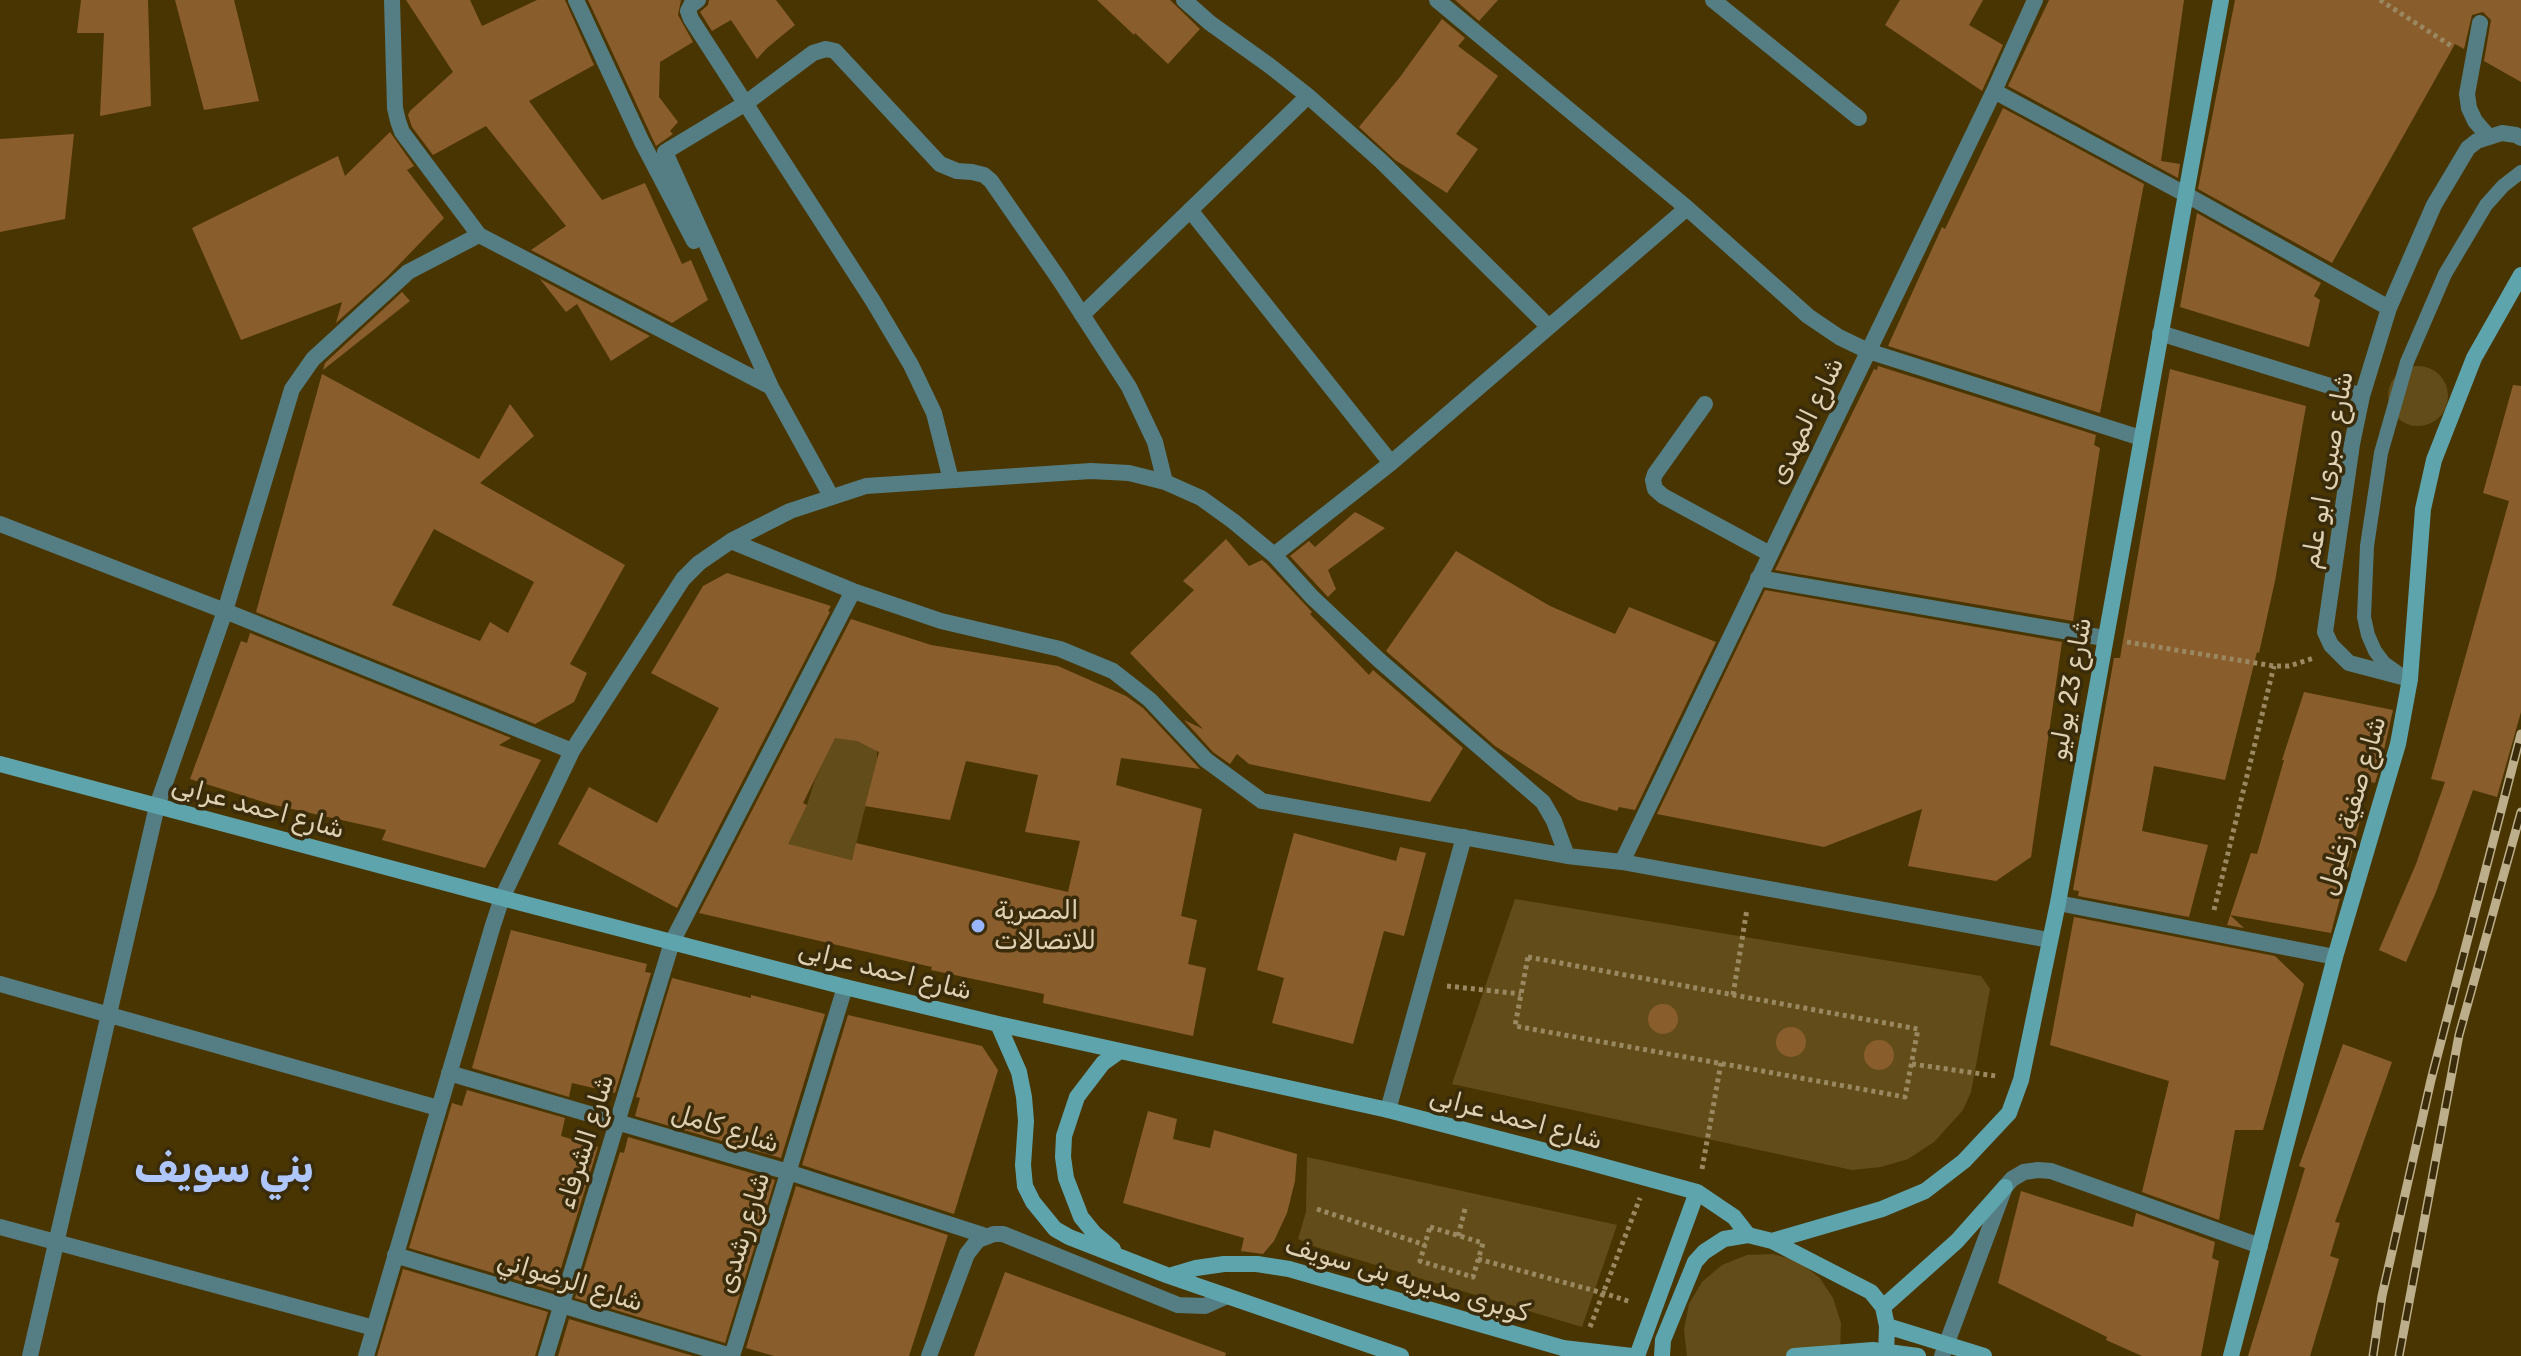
<!DOCTYPE html>
<html>
<head>
<meta charset="utf-8">
<style>
	body { margin:0 }
	canvas { display:block; background:#493501 }
</style>
</head>
<body>
<canvas width="2521" height="1356"></canvas>
<script>
const g = document.querySelector('canvas').getContext('2d');
g.lineJoin = 'round';
function fill(path, color) { g.fillStyle = color; g.fill(path, 'evenodd'); }
const shape = rows => new Path2D(rows.map(r => 'M' + r).join(''));
function strokePath(path, color, width, dash) { g.strokeStyle = color; g.lineWidth = width; g.lineCap = dash ? 'butt' : 'round'; g.setLineDash(dash || []); g.stroke(path); }
function drawText(font, color, halo, rows, align = 'center') {
  g.font = font + ' Rubik,"Noto Sans Arabic",sans-serif'; g.lineWidth = 7; g.setLineDash([]); g.textBaseline = 'middle'; g.strokeStyle = halo; g.fillStyle = color; for (const [text, x, y, turn = 0] of rows) {
    g.save(); g.translate(x, y); g.rotate((+turn || 0) * Math.PI / 180); g.textAlign = isNaN(turn) ? turn : align; if (halo) g.strokeText(text, 0, 0); g.fillText(text, 0, 0); g.restore();
  }
}
fill(shape([
	'2388 396a30 30 0 1 1 60 0a30 30 0 1 1-60 0Z',
	[837,732,877,750,877,760,852,860,817,851,813,862,787,844,807,805,815,780],
	[1515,899,1981,976,1990,989,1971,1092,1963,1110,1934,1142,1908,1159,1881,1167,1852,1170,1452,1084],
	[1307,1157,1617,1225,1582,1327,1316,1247,1298,1239,1306,1212],
	[1773,1254,1797,1261,1819,1277,1833,1298,1841,1323,1840,1349,1837,1356,1687,1356,1684,1330,1689,1304,1702,1282,1722,1265,1747,1255]
]), '#624d1a');
fill(shape([
	[81,0,148,0,151,106,100,116,104,33,77,33],
	[175,0,234,0,259,101,204,110],
	[406,0,470,0,482,26,537,0,565,0,594,65,529,101,602,200,645,183,682,264,691,260,708,300,672,323,531,250,566,226,486,126,433,155,412,127,408,115,410,111,453,72],
	[588,0,681,0,678,15,693,42,660,62,659,97,678,122,670,131,673,134,656,146],
	[709,0,776,0,795,25,767,48,757,59,731,20,712,31,700,12,708,5],
	[1097,0,1170,0,1200,29,1168,64,1135,33,1134,35],
	[1455,0,1498,0,1479,21],
	[1900,0,1983,0,1969,25,2003,45,1982,91,1885,25],
	[2049,0,2184,0,2161,161,2180,164,2178,178,2008,86],
	[2235,0,2521,0,2521,82,2484,61,2491,20,2483,12,2472,15,2464,49,2455,44,2332,263,2198,189],
	[1442,19,1465,38,1458,46,1498,76,1456,134,1478,149,1447,193,1395,160,1359,127,1400,77],
	[2003,108,2144,184,2100,413,1888,346,1942,227,1945,229],
	[390,132,414,166,407,170,444,218,388,276,336,323,342,302,241,340,192,228,338,156,345,176],
	[74,134,65,219,0,232,0,139],
	[2197,213,2321,283,2314,296,2320,300,2309,347,2180,307],
	[540,279,650,336,611,361,577,304,566,312],
	[402,292,410,301,323,370,325,363],
	[1878,366,2096,435,2094,445,2100,448,2073,621,1775,570,1874,369,1877,370],
	[2170,369,2306,406,2275,581,2259,653,2257,652,2225,780,2154,766,2142,831,2208,845,2189,917,2078,896,2079,891,2073,890,2114,658,2120,658],
	[322,374,479,459,510,404,534,436,480,483,625,565,570,664,587,673,574,702,535,724,256,612],
	[434,529,534,582,508,633,490,622,480,641,392,605],
	[2513,385,2521,386,2521,712,2497,797,2473,790,2436,892,2406,962,2379,950,2416,864,2445,782,2431,779,2509,501,2483,493],
	[1355,512,1385,528,1328,570,1336,589,1328,597,1290,556,1309,541,1315,547],
	[1226,539,1249,566,1262,560,1267,564,1312,612,1310,614,1369,675,1373,670,1463,748,1430,802,1249,764,1237,754,1230,764,1213,752,1184,720,1203,729,1130,653,1194,590,1183,581],
	[1456,551,1550,606,1615,634,1629,607,1716,642,1635,810,1619,807,1617,811,1578,800,1495,746,1386,651],
	[727,573,831,606,828,611,830,612,677,908,558,844,589,787,657,823,719,708,651,673,703,586],
	[1765,590,2062,642,2031,857,1996,881,1908,866,1922,809,1824,847,1657,814],
	[851,619,931,645,1058,666,1126,696,1143,708,1200,769,1121,758,1116,785,1202,809,1181,916,1197,920,1188,964,1206,968,1193,1036,1043,1003,1044,994,931,970,932,967,699,913],
	[835,738,857,741,879,752,865,806,950,820,966,761,1038,775,1025,832,1080,841,1068,892,856,843,852,860,788,844,807,805,803,803],
	[250,633,511,738,499,745,541,760,485,868,382,840,386,830,270,804,190,779,241,641,247,643],
	[2304,692,2393,710,2381,763,2375,783,2370,782,2331,933,2230,915,2244,928,2227,925,2251,853,2257,854,2284,760,2282,760],
	[1294,833,1396,861,1400,847,1426,853,1404,936,1384,931,1353,1044,1272,1023,1284,978,1257,970],
	[2074,917,2275,956,2304,984,2263,1130,2235,1130,2219,1220,2142,1192,2169,1081,2050,1045],
	[511,930,647,964,645,972,651,973,615,1093,572,1083,569,1097,472,1068],
	[672,978,751,998,751,995,825,1014,781,1158,635,1116,640,1098,636,1097],
	'1648 1019a15 15 0 1 1 30 0a15 15 0 1 1-30 0Z',
	[848,1015,982,1046,998,1070,954,1214,802,1165],
	'1776 1042a15 15 0 1 1 30 0a15 15 0 1 1-30 0Z',
	'1864 1055a15 15 0 1 1 30 0a15 15 0 1 1-30 0Z',
	[2343,1044,2392,1062,2335,1222,2340,1223,2330,1256,2339,1259,2310,1356,2248,1356,2305,1168,2299,1166],
	[467,1090,565,1118,561,1136,598,1147,554,1291,409,1248,452,1103,462,1106],
	[1148,1111,1177,1119,1173,1139,1210,1148,1214,1130,1297,1154,1295,1181,1287,1213,1274,1241,1263,1254,1241,1251,1244,1238,1123,1203],
	[628,1137,775,1180,725,1343,575,1298,620,1152,624,1153],
	[796,1186,948,1235,909,1356,774,1356,746,1348],
	[2021,1191,2133,1227,2136,1213,2215,1242,2212,1258,2219,1261,2201,1356,2142,1356,2106,1340,2107,1337,1998,1283],
	[403,1269,548,1312,535,1356,377,1356],
	[1005,1272,1226,1353,1225,1356,974,1356],
	[569,1319,693,1356,558,1356]
]), '#8a5d2d');
strokePath(shape([
	[2380,0,2453,47],
	[2127,642,2274,666,2289,666,2314,658],
	[2214,910,2274,666],
	[1528,957,1918,1029,1905,1097,1515,1026,1528,957],
	[1447,986,1521,994],
	[1733,995,1747,909],
	[1912,1064,1996,1076],
	[1702,1169,1721,1063],
	[1317,1209,1425,1245],
	[1430,1227,1483,1243,1473,1277,1420,1261,1430,1227],
	[1458,1236,1466,1205],
	[1478,1259,1603,1293,1631,1302],
	[1590,1327,1640,1198]
]), '#998860', 5, [4, 4]);
strokePath(shape([
	[2401,675,2384,663,2375,651,2368,635,2364,617,2367,546,2381,453,2407,362,2445,274,2486,205,2503,186,2521,172]
]), '#547e83', 14);
strokePath(shape([
	[392,0,395,108,398,121,402,132,479,235],
	[576,0,642,142,694,241],
	[698,0,691,5,688,11,691,19,873,301,911,365,934,413,951,480],
	[1184,0,1210,23,1270,66,1308,96,1381,161,1548,326],
	[1437,0,1687,208,1808,316,1839,337,1868,351,2141,438],
	[1713,0,1859,118],
	[2480,23,2467,94,2469,108,2475,121,2488,136],
	[1994,91,2185,194,2389,308],
	[1190,210,1391,463],
	[1082,315,1308,96],
	[2160,333,2362,396],
	[766,378,831,496],
	[1705,404,1655,474,1653,480,1655,489,1663,496,1770,554],
	[0,524,225,611,572,751],
	[731,541,853,591,941,621,1060,649,1113,671,1150,700,1206,760,1262,801,1567,856,1622,862,2049,940],
	[1274,555,1391,463,1687,208],
	[1758,578,2104,638],
	[2410,679,2349,663,2331,645,2325,632,2352,444,2362,396,2389,308,2434,205,2468,148,2477,141,2502,133,2516,135,2521,138],
	[1622,862,1994,91,2035,0],
	[2058,903,2335,957],
	[0,984,438,1108],
	[449,1073,788,1172,986,1236],
	[1388,1110,1464,837],
	[0,1227,374,1328],
	[395,1255,731,1356],
	[30,1356,157,806,225,611,292,389,313,359,408,272,479,235,771,387,665,152,746,103,813,53,826,49,835,51,940,164,957,171,972,172,984,175,991,181,1059,279,1129,387,1155,442,1165,482],
	[366,1356,493,925,502,898,572,751,683,579,699,563,731,541,790,511,866,486,1091,471,1129,473,1165,482,1201,498,1233,521,1274,555,1312,597,1379,660,1543,802,1554,821,1567,856],
	[546,1356,672,942,853,591],
	[732,1356,845,987],
	[929,1356,967,1254,978,1240,994,1234,1003,1234,1178,1305,1205,1306,1227,1296],
	[1942,1356,2005,1187,2012,1179,2024,1172,2038,1170,2051,1171,2260,1246]
]), '#547e83', 16);
strokePath(shape([
	[0,764,502,898,845,987,998,1024,1388,1110,1584,1161,1697,1192,1734,1217,1748,1235],
	[998,1024,1019,1072,1024,1097,1026,1121,1023,1165,1025,1186,1033,1202,1055,1229,1069,1237,1169,1276,1401,1356],
	[1772,1241,1882,1209,1925,1191,1964,1161,2009,1113,2021,1080,2058,903,2221,0],
	[1113,1249,1094,1233,1081,1217,1066,1178,1063,1157,1064,1136,1077,1097,1103,1063,1120,1051],
	[1169,1276,1196,1268,1224,1264,1257,1264,1289,1269,1563,1348],
	[1883,1307,1957,1241,2005,1187],
	[1887,1326,1984,1356],
	[1637,1356,1697,1192],
	[1662,1356,1663,1340,1695,1262,1704,1252,1724,1239,1748,1235,1772,1241,1871,1292,1883,1307,1887,1326,1886,1356],
	[2231,1356,2335,957,2398,744,2410,679,2423,509,2434,460,2474,358,2521,275]
]), '#5ea4ad', 16);
const rail = shape([
	[2373,1356,2382,1296,2431,1080,2521,734],
	[2399,1356,2459,1035,2521,812]
]);
strokePath(rail, '#bdae8b', 9);
strokePath(rail, '#3a2c0b', 6, [18]);
strokePath(shape([
	[1563,1348,1632,1356],
	[1794,1356,1873,1350,1918,1356]
]), '#5ea4ad', 16);
for (const [x, y, r, color] of [
	[978,926,8,"#97b6fd"]
]) { const dot = new Path2D(); dot.arc(x, y, r, 0, 2 * Math.PI); g.fillStyle = color; g.fill(dot); strokePath(dot, '#3a2c0b', 3); }
drawText('26px', '#ded0b2', '#3a2c0b', [
	["شارع المهدى",1807,421,-64],
	["شارع صبرى ابو علم",2328,470,-80],
	["شارع 23 يوليو",2071,689,-80],
	["شارع صفية زغلول",2353,806,-74],
	["شارع احمد عرابى",258,808,15],
	["شارع احمد عرابى",885,971,14],
	["شارع احمد عرابى",1516,1119,15],
	["شارع كامل",725,1129,17],
	["شارع الشرفاء",586,1142,-73],
	["شارع رشدى",744,1233,-73],
	["كوبرى مديريه بنى سويف",1407,1280,16],
	["شارع الرضواني",570,1282,17]
]);
drawText('26px', '#ded0b2', '#3a2c0b', [
	["المصرية",994,911],
	["للاتصالات",994,941]
], 'left');
drawText('bold 42px', '#aec6fc', '#3a2c0b', [
	["بني سويف",224,1170]
]);
</script>
</body>
</html>
